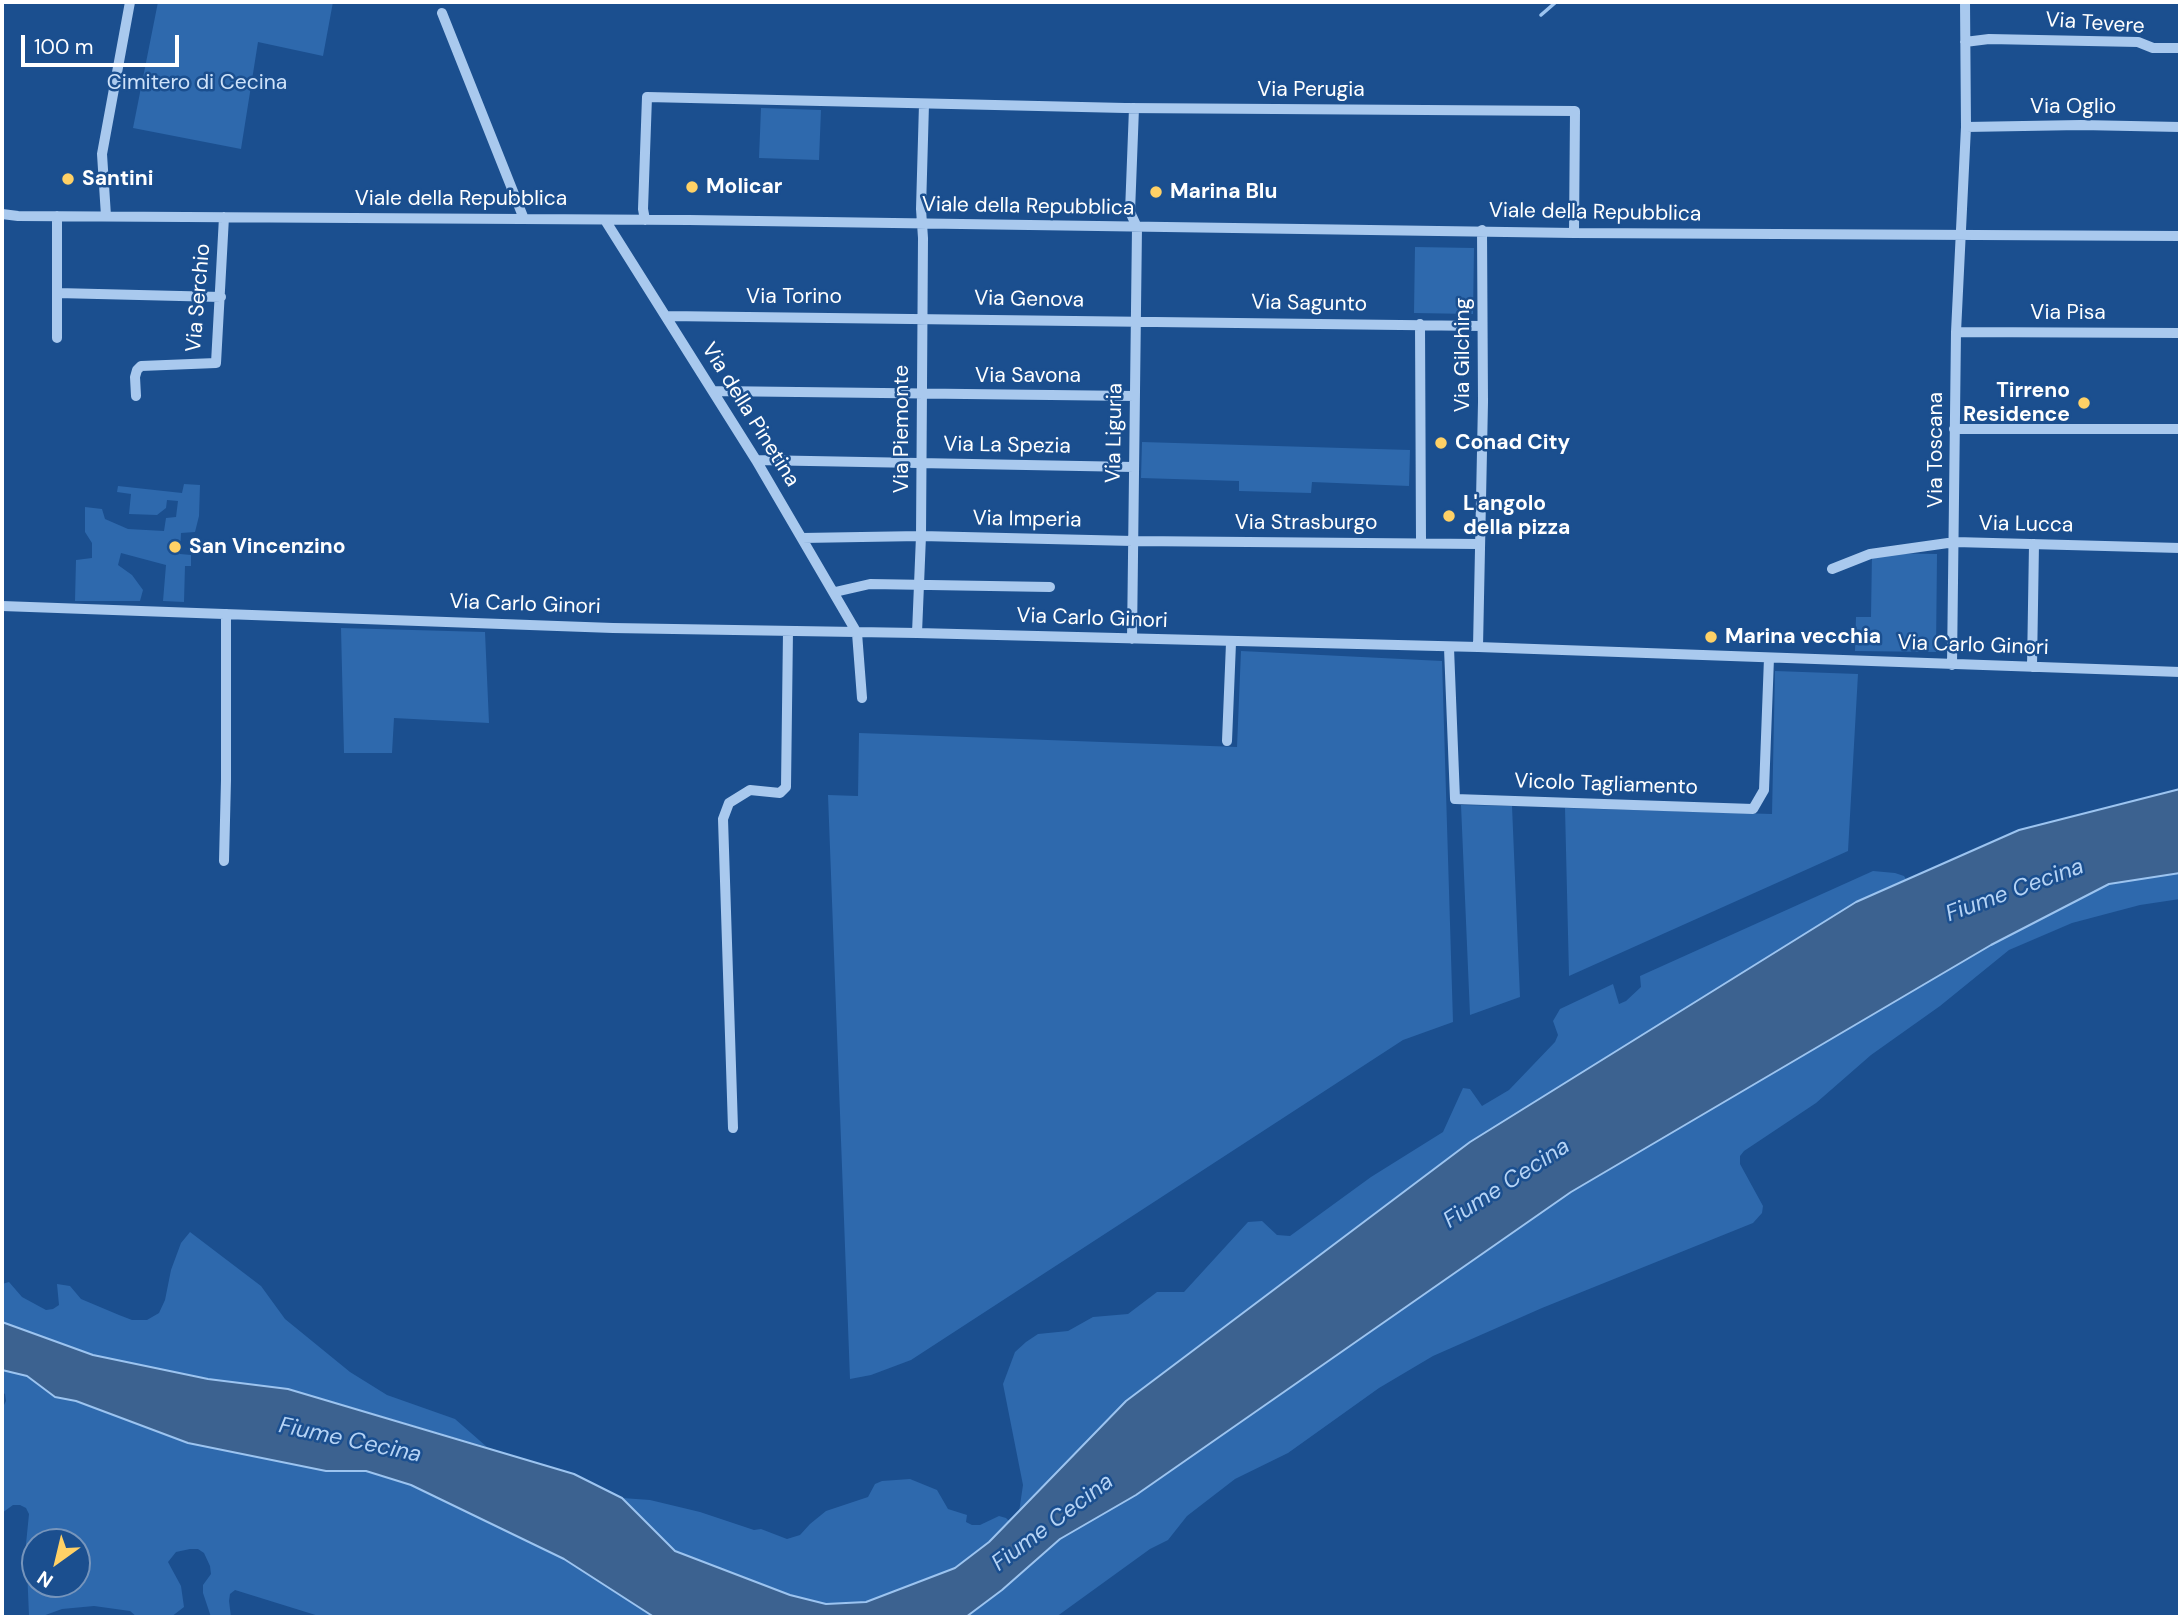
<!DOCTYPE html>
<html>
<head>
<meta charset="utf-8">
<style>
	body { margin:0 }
	#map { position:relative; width:2182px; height:1619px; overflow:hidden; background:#1b4f8f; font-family:"DM Sans",sans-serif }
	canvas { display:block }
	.frame { position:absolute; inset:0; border:4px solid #fff; pointer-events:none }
	.north { position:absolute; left:21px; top:1528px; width:70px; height:70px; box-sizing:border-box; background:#1b4f8f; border:2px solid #7695bc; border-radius:50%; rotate:214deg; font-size:19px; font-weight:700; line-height:28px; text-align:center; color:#fff }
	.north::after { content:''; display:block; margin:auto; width:24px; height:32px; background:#ffd166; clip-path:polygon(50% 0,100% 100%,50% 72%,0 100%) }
	.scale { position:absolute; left:21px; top:35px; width:158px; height:32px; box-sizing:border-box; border:4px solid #fff; border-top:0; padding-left:9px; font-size:21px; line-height:24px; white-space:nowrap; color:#fff; -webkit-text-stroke:5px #1b4f8f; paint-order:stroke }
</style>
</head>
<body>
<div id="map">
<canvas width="2182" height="1619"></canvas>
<div class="frame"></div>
<div class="north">N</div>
<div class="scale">100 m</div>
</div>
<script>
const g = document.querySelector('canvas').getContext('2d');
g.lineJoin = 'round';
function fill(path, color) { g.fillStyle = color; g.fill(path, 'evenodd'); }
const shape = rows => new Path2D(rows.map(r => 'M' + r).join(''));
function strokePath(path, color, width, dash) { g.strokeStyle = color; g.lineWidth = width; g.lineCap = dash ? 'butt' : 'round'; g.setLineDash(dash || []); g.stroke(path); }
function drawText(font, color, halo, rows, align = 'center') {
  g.font = font + ' "DM Sans",sans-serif'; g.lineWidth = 5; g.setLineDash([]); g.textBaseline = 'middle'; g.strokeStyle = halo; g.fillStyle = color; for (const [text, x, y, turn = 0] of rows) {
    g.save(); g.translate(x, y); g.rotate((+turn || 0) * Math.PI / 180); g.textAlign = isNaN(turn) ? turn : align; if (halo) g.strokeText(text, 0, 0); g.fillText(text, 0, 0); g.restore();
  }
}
fill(shape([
	[158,2,333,2,323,56,258,42,241,149,133,128],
	[761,108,821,110,819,160,759,158],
	[1415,247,1474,248,1473,314,1414,313],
	[1142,442,1410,450,1409,486,1312,482,1311,493,1239,491,1239,481,1141,478],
	[184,484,200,485,199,516,195,532,181,533,180,554,191,555,191,566,185,566,184,602,163,601,166,565,121,553,118,565,132,575,143,590,140,601,75,601,76,560,92,558,92,543,85,532,85,507,102,509,105,519,128,529,164,531,166,518,176,517,178,501,167,500,166,508,157,515,129,514,131,494,117,492,118,486,182,493],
	[1872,553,1937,554,1936,652,1855,651,1856,617,1871,617],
	[341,628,485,632,489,723,394,718,392,753,344,753],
	[1241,651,1442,661,1453,1022,1403,1040,911,1360,871,1375,850,1379,828,795,858,796,859,733,1237,747],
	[1775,671,1858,674,1848,851,1569,976,1565,808,1772,814],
	[1461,805,1512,806,1520,997,1470,1015],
	[1873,871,1895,873,1904,876,1907,881,1856,902,1470,1142,1126,1401,1019,1512,1023,1485,1003,1384,1015,1352,1026,1342,1038,1334,1068,1331,1093,1317,1128,1314,1157,1292,1184,1292,1248,1222,1262,1221,1277,1235,1290,1236,1371,1177,1443,1132,1463,1088,1470,1089,1482,1106,1509,1090,1555,1042,1558,1035,1553,1021,1560,1009,1613,984,1619,1004,1626,1001,1641,987,1640,976],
	[2180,873,2180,899,2140,905,2072,923,2009,950,1940,1006,1871,1055,1816,1103,1744,1151,1740,1156,1740,1164,1763,1206,1762,1213,1753,1223,1542,1308,1433,1356,1379,1388,1288,1453,1235,1479,1187,1516,1168,1540,1150,1549,1056,1617,966,1617,1002,1590,1060,1539,1136,1495,1571,1192,1991,945,2109,884],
	[190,1232,261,1286,285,1319,350,1372,387,1395,455,1419,487,1447,288,1389,208,1379,93,1355,2,1322,2,1284,9,1282,22,1297,46,1310,53,1309,59,1305,57,1284,70,1286,81,1299,119,1315,132,1320,147,1320,159,1313,165,1300,171,1270,181,1243],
	[2,1370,27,1376,55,1397,76,1401,188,1443,326,1471,366,1471,411,1485,564,1559,654,1617,322,1617,235,1590,230,1594,229,1601,231,1617,211,1617,203,1593,203,1585,211,1574,210,1566,204,1553,198,1549,190,1549,176,1552,168,1562,181,1586,184,1607,171,1617,137,1617,130,1611,94,1606,62,1609,40,1617,32,1617,29,1616,26,1544,29,1514,26,1508,20,1505,13,1505,2,1513,2,1409,6,1401,5,1394,2,1392],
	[35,1542,77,1542,77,1584,35,1584],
	[910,1479,937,1490,948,1509,967,1515,966,1522,972,1525,980,1525,999,1516,1006,1518,1010,1522,989,1542,955,1568,866,1602,826,1604,790,1595,675,1551,622,1498,650,1500,700,1512,754,1530,761,1529,787,1539,800,1535,810,1524,826,1511,868,1497,875,1484,882,1481]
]), '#2e69ad');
const water = shape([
	[2180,789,2180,873,2109,884,1991,945,1571,1192,1136,1495,1060,1539,1002,1590,966,1617,654,1617,564,1559,411,1485,366,1471,326,1471,188,1443,76,1401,55,1397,27,1376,2,1370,2,1322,93,1355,208,1379,288,1389,574,1474,622,1498,675,1551,790,1595,826,1604,866,1602,955,1568,989,1542,1126,1401,1470,1142,1856,902,2019,830,2180,789]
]);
fill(water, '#3c6290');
strokePath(water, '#9cc4f0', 2);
strokePath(shape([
	[1541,15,1556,2]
]), '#9cc4f0', 3.5);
strokePath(shape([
	[442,13,524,219],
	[1965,42,1989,39,2138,42,2153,48,2180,48],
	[1966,127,2081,125,2180,127],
	[2,214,18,216,689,220,1574,233,2180,236],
	[106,216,102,154,130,2],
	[605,220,756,460,857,633,862,698],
	[645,220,643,209,647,97,1125,108,1575,111,1574,233],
	[57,293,221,297],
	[666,316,1482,326],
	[1420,324,1421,542],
	[1956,332,2180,333],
	[57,338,57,216],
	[713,391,1135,396],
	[136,396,135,377,137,370,141,366,216,363,224,217],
	[1954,429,2180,429],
	[756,460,1134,467],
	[802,538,921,536,1133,541,1479,544],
	[1832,569,1870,554,1955,542,2180,548],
	[835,592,870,584,1050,587],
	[2,606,613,628,917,633,1478,647,2180,672],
	[917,633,921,536,923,238,921,209,924,104],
	[1132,639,1137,227,1130,212,1134,108],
	[1478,647,1483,402,1482,230],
	[1449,648,1455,799,1753,809,1764,790,1769,658],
	[1952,665,1956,332,1966,127,1965,2],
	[2032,667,2034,544],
	[1227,741,1231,643],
	[224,861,226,780,226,614],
	[733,1128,723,819,729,803,750,790,780,793,786,787,788,631]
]), '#a9c9ee', 10);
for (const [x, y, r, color] of [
	[68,179,7,"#ffd166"],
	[692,187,7,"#ffd166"],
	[1156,192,7,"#ffd166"],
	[2084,403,7,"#ffd166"],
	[1441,443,7,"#ffd166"],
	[1449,516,7,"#ffd166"],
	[175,547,7,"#ffd166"],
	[1711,637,7,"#ffd166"]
]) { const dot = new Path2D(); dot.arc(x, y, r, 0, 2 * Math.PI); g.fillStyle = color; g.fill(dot); strokePath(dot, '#1b4f8f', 2.5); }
drawText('21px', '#fff', '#1b4f8f', [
	["Via Tevere",2095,24,4],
	["Via Perugia",1311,90],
	["Via Oglio",2073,107],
	["Viale della Repubblica",461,199],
	["Viale della Repubblica",1028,207,1],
	["Viale della Repubblica",1595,213,1],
	["Via Torino",794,297],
	["Via Serchio",199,298,-85],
	["Via Genova",1029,300,1],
	["Via Sagunto",1309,304,1],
	["Via Pisa",2068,313],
	["Via Gilching",1463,355,-90],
	["Via Savona",1028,376],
	["Via della Pinetina",750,415,58],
	["Via Piemonte",902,429,-90],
	["Via Liguria",1115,433,-89],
	["Via La Spezia",1007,446,1],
	["Via Toscana",1936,450,-90],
	["Via Imperia",1027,520,1],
	["Via Strasburgo",1306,523],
	["Via Lucca",2026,525,1],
	["Via Carlo Ginori",525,605,2],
	["Via Carlo Ginori",1092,619,2],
	["Via Carlo Ginori",1973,646,2],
	["Vicolo Tagliamento",1606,785,2]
]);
drawText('21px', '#cfe3fa', '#1b4f8f', [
	["Cimitero di Cecina",197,83]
]);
drawText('bold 21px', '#fff', '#1b4f8f', [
	["Santini",82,179],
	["Molicar",706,187],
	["Marina Blu",1170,192],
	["Tirreno",2070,391,"right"],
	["Residence",2070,415,"right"],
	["Conad City",1455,443],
	["L'angolo",1463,504],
	["della pizza",1463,528],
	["San Vincenzino",189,547],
	["Marina vecchia",1725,637]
], 'left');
drawText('italic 23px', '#b5d3f5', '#1b4f8f', [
	["Fiume Cecina",2015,891,-20],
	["Fiume Cecina",1507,1184,-33],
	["Fiume Cecina",350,1441,12],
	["Fiume Cecina",1053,1523,-37]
]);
</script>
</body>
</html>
